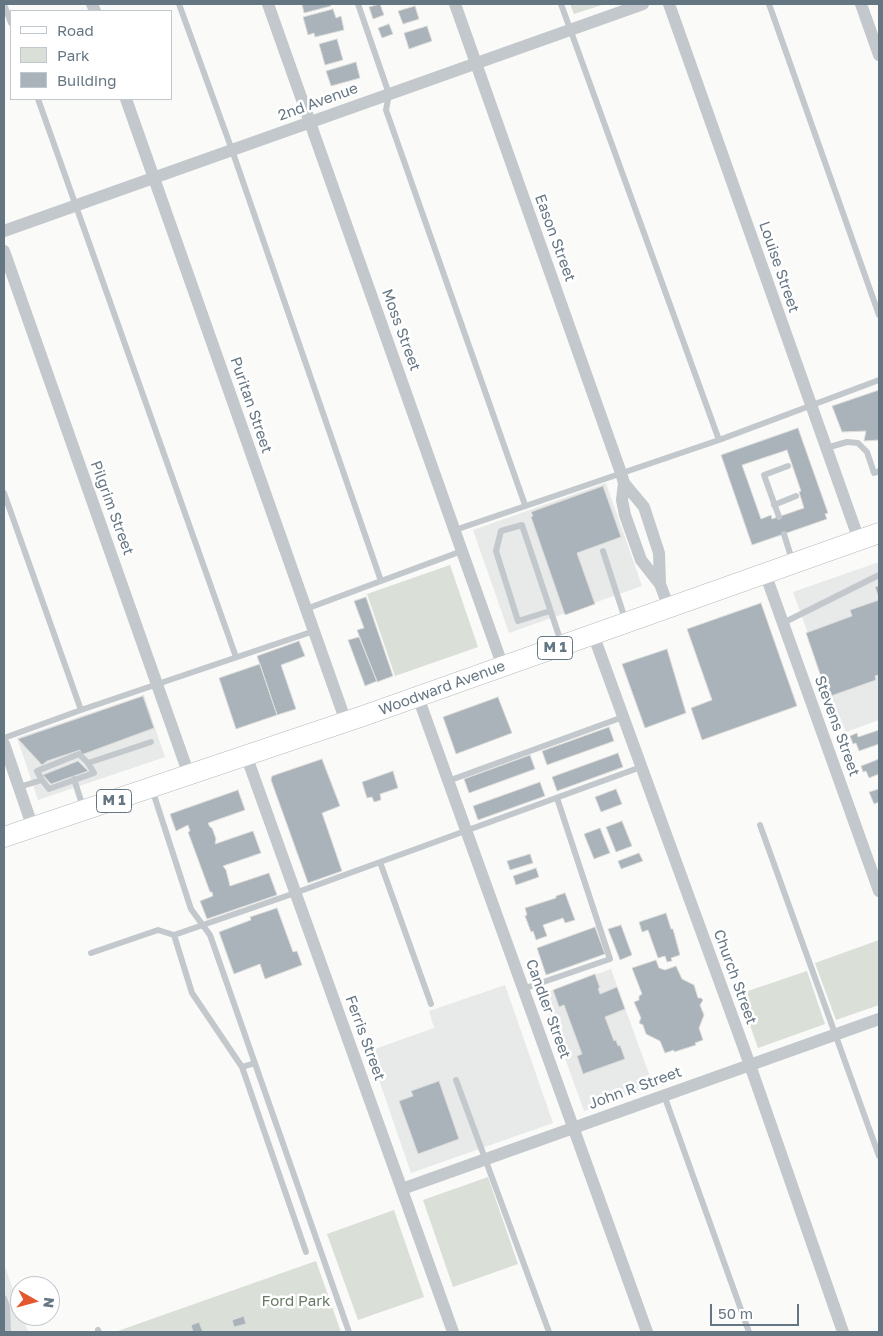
<!DOCTYPE html>
<html>
<head>
<meta charset="utf-8">
<style>
	body { margin:0 }
	#map { position:relative; width:883px; height:1336px; overflow:hidden; background:#fafaf8; font-family:"Golos Text",sans-serif }
	canvas { display:block }
	.frame { position:absolute; inset:0; border:5px solid #657683; pointer-events:none }
	.legend { position:absolute; left:10px; top:10px; width:162px; height:90px; box-sizing:border-box; background:#fff; border:1px solid #c1c8cd; margin:0; padding:6px 9px; list-style:none; font-size:15px; color:#657683 }
	.legend li { display:flex; align-items:center; gap:10px; height:25px }
	.legend b { width:25px; border:1px solid #c1c8cd }
	.north { position:absolute; left:10px; top:1276px; width:50px; height:50px; box-sizing:border-box; background:#fff; border:1px solid #c1c8cd; border-radius:50%; rotate:97deg; font-size:14px; font-weight:700; line-height:20px; text-align:center; color:#657683 }
	.north::after { content:''; display:block; margin:auto; width:18px; height:22px; background:#e4572e; clip-path:polygon(50% 0,100% 100%,50% 72%,0 100%) }
	.scale { position:absolute; left:710px; top:1304px; width:89px; height:22px; box-sizing:border-box; border:2px solid #657683; border-top:0; padding-left:6px; font-size:15px; line-height:18px; white-space:nowrap; color:#657683; -webkit-text-stroke:4px #fff; paint-order:stroke }
</style>
</head>
<body>
<div id="map">
<canvas width="883" height="1336"></canvas>
<div class="frame"></div>
<ul class="legend">
<li><b style="height:6px;background:#fff"></b>Road</li>
<li><b style="height:14px;background:#dadfd7"></b>Park</li>
<li><b style="height:14px;background:#aab3b9"></b>Building</li>
</ul>
<div class="north">N</div>
<div class="scale">50 m</div>
</div>
<script>
const g = document.querySelector('canvas').getContext('2d');
g.lineJoin = 'round';
function fill(path, color) { g.fillStyle = color; g.fill(path, 'evenodd'); }
const shape = rows => new Path2D(rows.map(r => 'M' + r).join(''));
function strokePath(path, color, width, dash) { g.strokeStyle = color; g.lineWidth = width; g.lineCap = dash ? 'butt' : 'round'; g.setLineDash(dash || []); g.stroke(path); }
function drawText(font, color, halo, rows, align = 'center') {
  g.font = font + ' "Golos Text",sans-serif'; g.lineWidth = 5; g.setLineDash([]); g.textBaseline = 'middle'; g.strokeStyle = halo; g.fillStyle = color; for (const [text, x, y, turn = 0] of rows) {
    g.save(); g.translate(x, y); g.rotate((+turn || 0) * Math.PI / 180); g.textAlign = isNaN(turn) ? turn : align; if (halo) g.strokeText(text, 0, 0); g.fillText(text, 0, 0); g.restore();
  }
}
fill(shape([
	[606,483,642,586,509,633,473,530],
	[879,562,879,720,846,732,829,692,793,592],
	[144,695,165,757,38,800,17,738],
	[611,969,653,1085,584,1111,542,994],
	[505,985,553,1123,411,1173,369,1051,434,1028,429,1011],
	[4,1264,20,1309,20,1316,23,1316,28,1332,4,1332]
]), '#e8e9e9');
fill(shape([
	[570,4,605,4,574,14],
	[450,565,478,647,395,676,367,594],
	[879,940,879,1005,836,1020,815,963],
	[807,971,825,1024,758,1048,739,994],
	[488,1177,518,1264,453,1287,423,1200],
	[394,1210,424,1297,358,1320,327,1234],
	[316,1261,341,1332,115,1332]
]), '#dadfd7');
const building = shape([
	[302,4,330,4,331,6,304,13,302,4],
	[380,4,384,15,373,19,369,7,380,4],
	[415,6,419,19,403,24,398,11,415,6],
	[333,9,336,18,341,16,344,30,315,37,314,33,308,35,303,17,333,9],
	[389,24,393,34,382,38,378,28,389,24],
	[427,26,432,41,409,49,404,33,427,26],
	[337,39,343,60,325,65,319,44,337,39],
	[356,62,360,78,331,86,326,71,356,62],
	[879,390,879,440,864,441,866,431,842,432,832,406,879,390],
	[798,428,828,513,825,514,827,519,752,545,721,455,798,428],
	[787,450,801,491,799,492,804,508,772,519,771,515,761,519,742,465,787,450],
	[603,486,621,537,577,553,595,604,565,615,531,517,533,516,531,512,603,486],
	[879,586,879,598,875,587,879,586],
	[366,597,393,676,377,682,357,630,364,628,354,601,366,597],
	[879,600,879,675,875,676,876,680,828,697,806,633,852,616,850,610,879,600],
	[761,603,797,706,702,740,691,708,712,700,687,629,761,603],
	[359,637,377,681,365,686,348,640,359,637],
	[299,641,305,656,281,665,296,709,277,715,257,656,299,641],
	[667,649,686,713,645,728,622,664,667,649],
	[260,664,277,715,236,729,219,678,260,664],
	[143,696,154,728,81,755,80,750,47,761,42,765,18,739,143,696],
	[498,697,512,733,456,754,443,717,498,697],
	[609,727,614,741,547,765,542,751,609,727],
	[879,730,879,744,859,751,856,743,853,744,850,736,857,733,858,737,879,730],
	[618,753,623,767,557,791,552,777,618,753],
	[530,755,535,769,469,793,464,779,530,755],
	[322,759,340,806,322,813,342,871,308,883,271,780,272,776,322,759],
	[879,759,879,774,869,778,866,771,863,772,861,766,879,759],
	[78,761,88,771,51,784,43,775,78,761],
	[393,771,398,788,380,794,381,800,374,802,372,797,367,798,362,782,393,771],
	[540,782,545,796,478,820,473,806,540,782],
	[616,789,622,804,601,812,595,797,616,789],
	[879,789,879,802,874,804,869,792,879,789],
	[238,790,245,810,208,823,210,827,212,828,216,839,215,844,253,831,261,853,223,866,226,870,230,886,269,873,277,895,207,919,200,901,213,896,212,892,210,892,188,832,190,831,188,825,176,831,170,814,238,790],
	[622,821,632,846,616,852,606,827,622,821],
	[600,828,610,853,594,859,584,834,600,828],
	[639,853,643,861,621,869,618,861,639,853],
	[530,854,533,863,510,870,507,861,530,854],
	[536,868,539,877,516,885,513,876,536,868],
	[565,893,575,920,565,923,563,918,543,925,547,936,536,940,533,931,531,932,525,916,527,915,525,908,556,898,556,896,565,893],
	[277,908,293,952,297,951,302,965,265,979,260,964,234,974,219,932,251,920,250,917,277,908],
	[666,913,671,929,673,929,680,955,671,958,672,961,667,962,665,956,658,958,648,930,642,932,639,922,666,913],
	[621,925,632,955,620,960,608,929,621,925],
	[595,927,605,954,546,975,537,948,595,927],
	[656,960,659,968,665,970,676,966,682,979,694,985,698,998,701,998,703,1000,700,1005,704,1015,699,1028,703,1040,695,1043,696,1045,674,1052,674,1050,665,1053,660,1041,646,1034,643,1025,639,1023,641,1018,634,1002,639,1000,639,996,642,994,632,968,656,960],
	[595,974,600,988,598,988,600,994,617,987,625,1009,605,1017,614,1041,616,1040,618,1046,620,1045,625,1059,583,1074,577,1056,582,1054,564,1005,559,1007,553,990,595,974],
	[439,1081,459,1139,418,1154,399,1101,413,1096,411,1091,439,1081],
	[244,1316,246,1324,234,1327,232,1320,244,1316],
	[199,1322,203,1332,193,1332,191,1325,199,1322]
]);
fill(building, '#aab3b9');
strokePath(building, '#dcdcda', 1);
const primary = shape([
	[4,837,363,716,879,533]
]);
strokePath(primary, '#b5babe', 21);
strokePath(shape([
	[4,4,11,23],
	[179,4,232,150,381,581,306,609],
	[358,4,389,94,386,110,525,505],
	[769,4,879,315],
	[38,99,236,657],
	[719,440,879,380],
	[826,448,847,442,858,443,867,452,874,473,879,471],
	[4,493,81,710,4,738],
	[774,505,796,496],
	[779,517,764,475,788,466],
	[455,530,719,440,561,4],
	[784,534,792,560],
	[603,551,625,619],
	[381,581,462,551],
	[550,611,518,621,496,551,501,531,522,525,561,642],
	[783,623,879,575],
	[81,710,314,631],
	[74,779,83,807],
	[42,780,37,771,79,754,88,763],
	[448,781,623,717],
	[19,787,42,780,49,789,94,773,88,763,151,742],
	[152,789,191,909,210,935,349,1332],
	[760,825,879,1156],
	[380,862,431,1004],
	[174,935,192,993,242,1067,255,1063],
	[91,953,158,930,174,935,295,893,641,767],
	[523,989,610,959,557,798],
	[242,1067,306,1252],
	[456,1080,549,1332],
	[664,1095,749,1332],
	[4,1298,7,1306,8,1332],
	[98,1330,99,1332]
]), '#c3c8cc', 6);
strokePath(shape([
	[92,4,95,11],
	[268,4,503,667],
	[455,4,621,473,624,483,622,500,625,515,641,560,660,584,669,608],
	[669,4,859,540],
	[861,4,879,55],
	[126,99,346,722],
	[4,231,643,4],
	[4,251,189,775],
	[624,483,644,507,659,553,660,584],
	[765,573,879,891],
	[593,634,750,1065,843,1332],
	[418,697,647,1332],
	[4,744,33,828],
	[246,755,453,1332],
	[402,1189,879,1019]
]), '#c3c8cc', 12);
strokePath(primary, '#fff', 20);
for (const [x, y, w] of [
	[555,648,35],
	[114,801,35]
]) { const box = new Path2D(); box.roundRect(x - w / 2, y - 11.5, w, 23, 4); g.fillStyle = '#fff'; g.fill(box); strokePath(box, '#657683', 1); }
drawText('bold 14px', '#657683', null, [
	["M 1",555,648],
	["M 1",114,801]
]);
drawText('15px', '#657683', '#fff', [
	["2nd Avenue",318,102,-20],
	["Eason Street",555,238,70],
	["Louise Street",779,267,71],
	["Moss Street",401,330,70],
	["Puritan Street",251,405,71],
	["Pilgrim Street",112,508,70],
	["Woodward Avenue",442,688,-20],
	["Stevens Street",837,726,70],
	["Church Street",735,977,70],
	["Candler Street",548,1009,70],
	["Ferris Street",365,1038,70],
	["John R Street",635,1088,-20]
]);
drawText('15px', '#687a64', '#fff', [
	["Ford Park",296,1301]
]);
</script>
</body>
</html>
